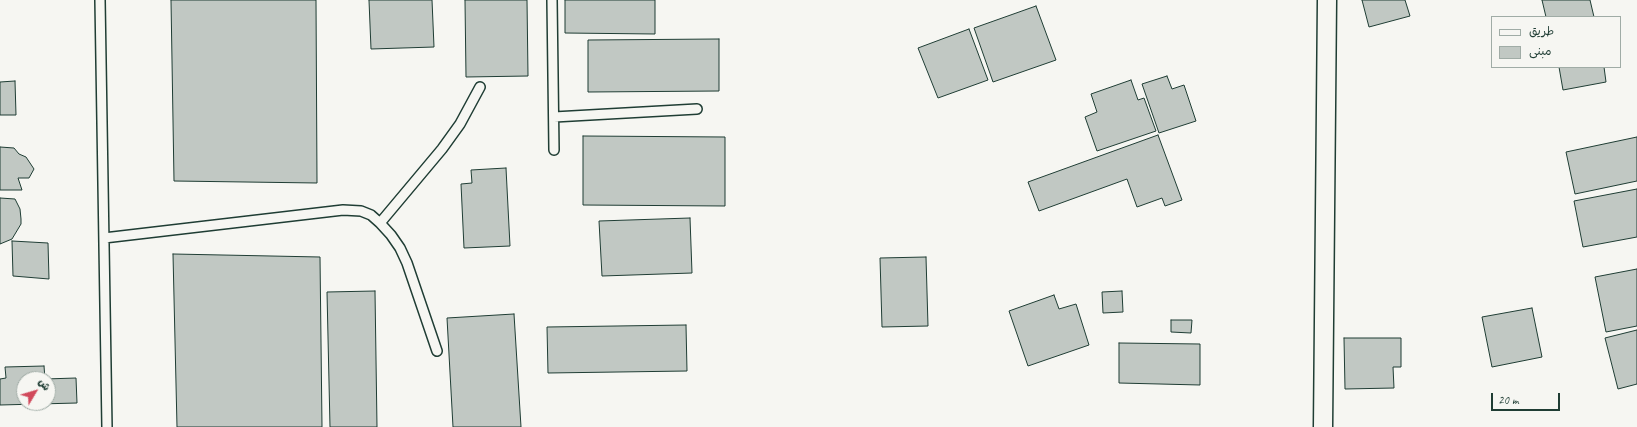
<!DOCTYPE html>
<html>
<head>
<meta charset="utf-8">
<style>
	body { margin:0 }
	#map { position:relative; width:1637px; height:427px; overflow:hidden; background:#f6f6f2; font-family:Caveat,"Playpen Sans Arabic",sans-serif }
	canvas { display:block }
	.legend { position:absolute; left:1491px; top:16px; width:130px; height:52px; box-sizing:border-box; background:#f6f6f2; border:1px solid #a0aca6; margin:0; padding:5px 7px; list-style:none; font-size:12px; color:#1f3d34 }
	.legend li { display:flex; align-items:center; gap:8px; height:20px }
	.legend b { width:20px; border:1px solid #a0aca6 }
	.north { position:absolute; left:16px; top:371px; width:40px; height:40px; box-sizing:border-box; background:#f6f6f2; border:1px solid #a0aca6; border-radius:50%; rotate:52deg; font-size:11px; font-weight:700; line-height:16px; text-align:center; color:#1f3d34 }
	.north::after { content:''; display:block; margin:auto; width:14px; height:18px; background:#d1495b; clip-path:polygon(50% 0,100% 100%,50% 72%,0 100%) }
	.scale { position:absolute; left:1491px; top:393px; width:69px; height:18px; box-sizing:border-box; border:2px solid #1f3d34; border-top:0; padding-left:5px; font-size:12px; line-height:14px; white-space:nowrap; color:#1f3d34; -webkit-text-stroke:3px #f6f6f2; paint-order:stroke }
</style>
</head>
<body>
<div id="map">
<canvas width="1637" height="427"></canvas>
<ul class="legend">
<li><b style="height:5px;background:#f6f6f2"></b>طريق</li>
<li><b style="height:11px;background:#c1c8c3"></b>مبنى</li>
</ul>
<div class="north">ش</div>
<div class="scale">20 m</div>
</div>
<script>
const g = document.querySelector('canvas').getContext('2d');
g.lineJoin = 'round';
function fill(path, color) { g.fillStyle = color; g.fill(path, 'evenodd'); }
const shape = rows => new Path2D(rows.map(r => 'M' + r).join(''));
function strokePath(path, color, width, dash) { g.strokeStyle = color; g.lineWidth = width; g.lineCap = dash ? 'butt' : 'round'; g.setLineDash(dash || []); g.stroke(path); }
const building = shape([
	[171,0,316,0,317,183,174,181,171,0],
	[369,0,432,0,434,47,371,49,369,0],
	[465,0,527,0,528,76,466,77,465,0],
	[565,0,655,0,655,34,565,33,565,0],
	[1362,0,1405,0,1410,16,1369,27,1362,0],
	[1542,0,1590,0,1594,17,1546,17,1542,0],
	[1036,6,1056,60,993,82,974,28,1036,6],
	[969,29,988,80,938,98,918,48,969,29],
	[719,39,719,91,588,92,588,40,719,39],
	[1559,67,1604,67,1606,82,1563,90,1559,67],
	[1167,76,1172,89,1184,85,1196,121,1159,133,1142,84,1167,76],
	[1131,80,1138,100,1144,98,1156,131,1097,151,1085,117,1097,112,1091,94,1131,80],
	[15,81,16,115,0,115,0,82,15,81],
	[1158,135,1182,200,1165,206,1162,198,1137,207,1127,179,1039,211,1028,182,1158,135],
	[583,136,725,137,725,206,583,205,583,136],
	[1637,137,1637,181,1575,194,1566,152,1637,137],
	[0,147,14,148,19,154,26,157,34,169,29,178,18,178,22,190,0,190,0,147],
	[506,168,510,246,464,248,461,184,472,183,471,170,506,168],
	[1637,189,1637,237,1583,247,1574,201,1637,189],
	[0,198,15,199,20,209,21,219,21,224,12,239,0,244,0,198],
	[690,218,692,273,602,276,599,221,690,218],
	[12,241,48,243,49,279,13,276,12,241],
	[173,254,320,257,322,427,177,427,173,254],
	[926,257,928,326,882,327,880,258,926,257],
	[1637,269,1637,326,1606,332,1595,277,1637,269],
	[375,291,377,427,330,427,327,292,375,291],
	[1122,291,1123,312,1103,313,1102,292,1122,291],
	[1054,295,1059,309,1076,304,1089,345,1028,366,1009,311,1054,295],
	[1532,308,1542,357,1492,367,1482,317,1532,308],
	[514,314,521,427,453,427,447,318,514,314],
	[1171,320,1192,320,1191,333,1171,332,1171,320],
	[686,325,687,371,548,373,547,327,686,325],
	[1637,330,1637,384,1618,389,1605,338,1637,330],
	[1344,338,1401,338,1401,367,1393,367,1394,388,1345,389,1344,338],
	[1119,343,1200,344,1200,385,1119,383,1119,343],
	[44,366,45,379,76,378,77,403,0,405,0,379,6,378,5,367,44,366],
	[24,379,48,379,48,403,24,403,24,379]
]);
fill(building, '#c1c8c3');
strokePath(building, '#1f3d34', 1);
const lane = shape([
	[100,0,107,427],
	[552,0,554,150],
	[554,117,697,109],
	[380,223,442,149,460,124,480,87],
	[104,238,343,210,361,211,371,215,380,223,391,235,400,248,407,263,437,351]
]);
const street = shape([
	[1323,427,1327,0]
]);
strokePath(lane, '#1f3d34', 12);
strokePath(street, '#1f3d34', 21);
strokePath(lane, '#f6f6f2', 9);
strokePath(street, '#f6f6f2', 18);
</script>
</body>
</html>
